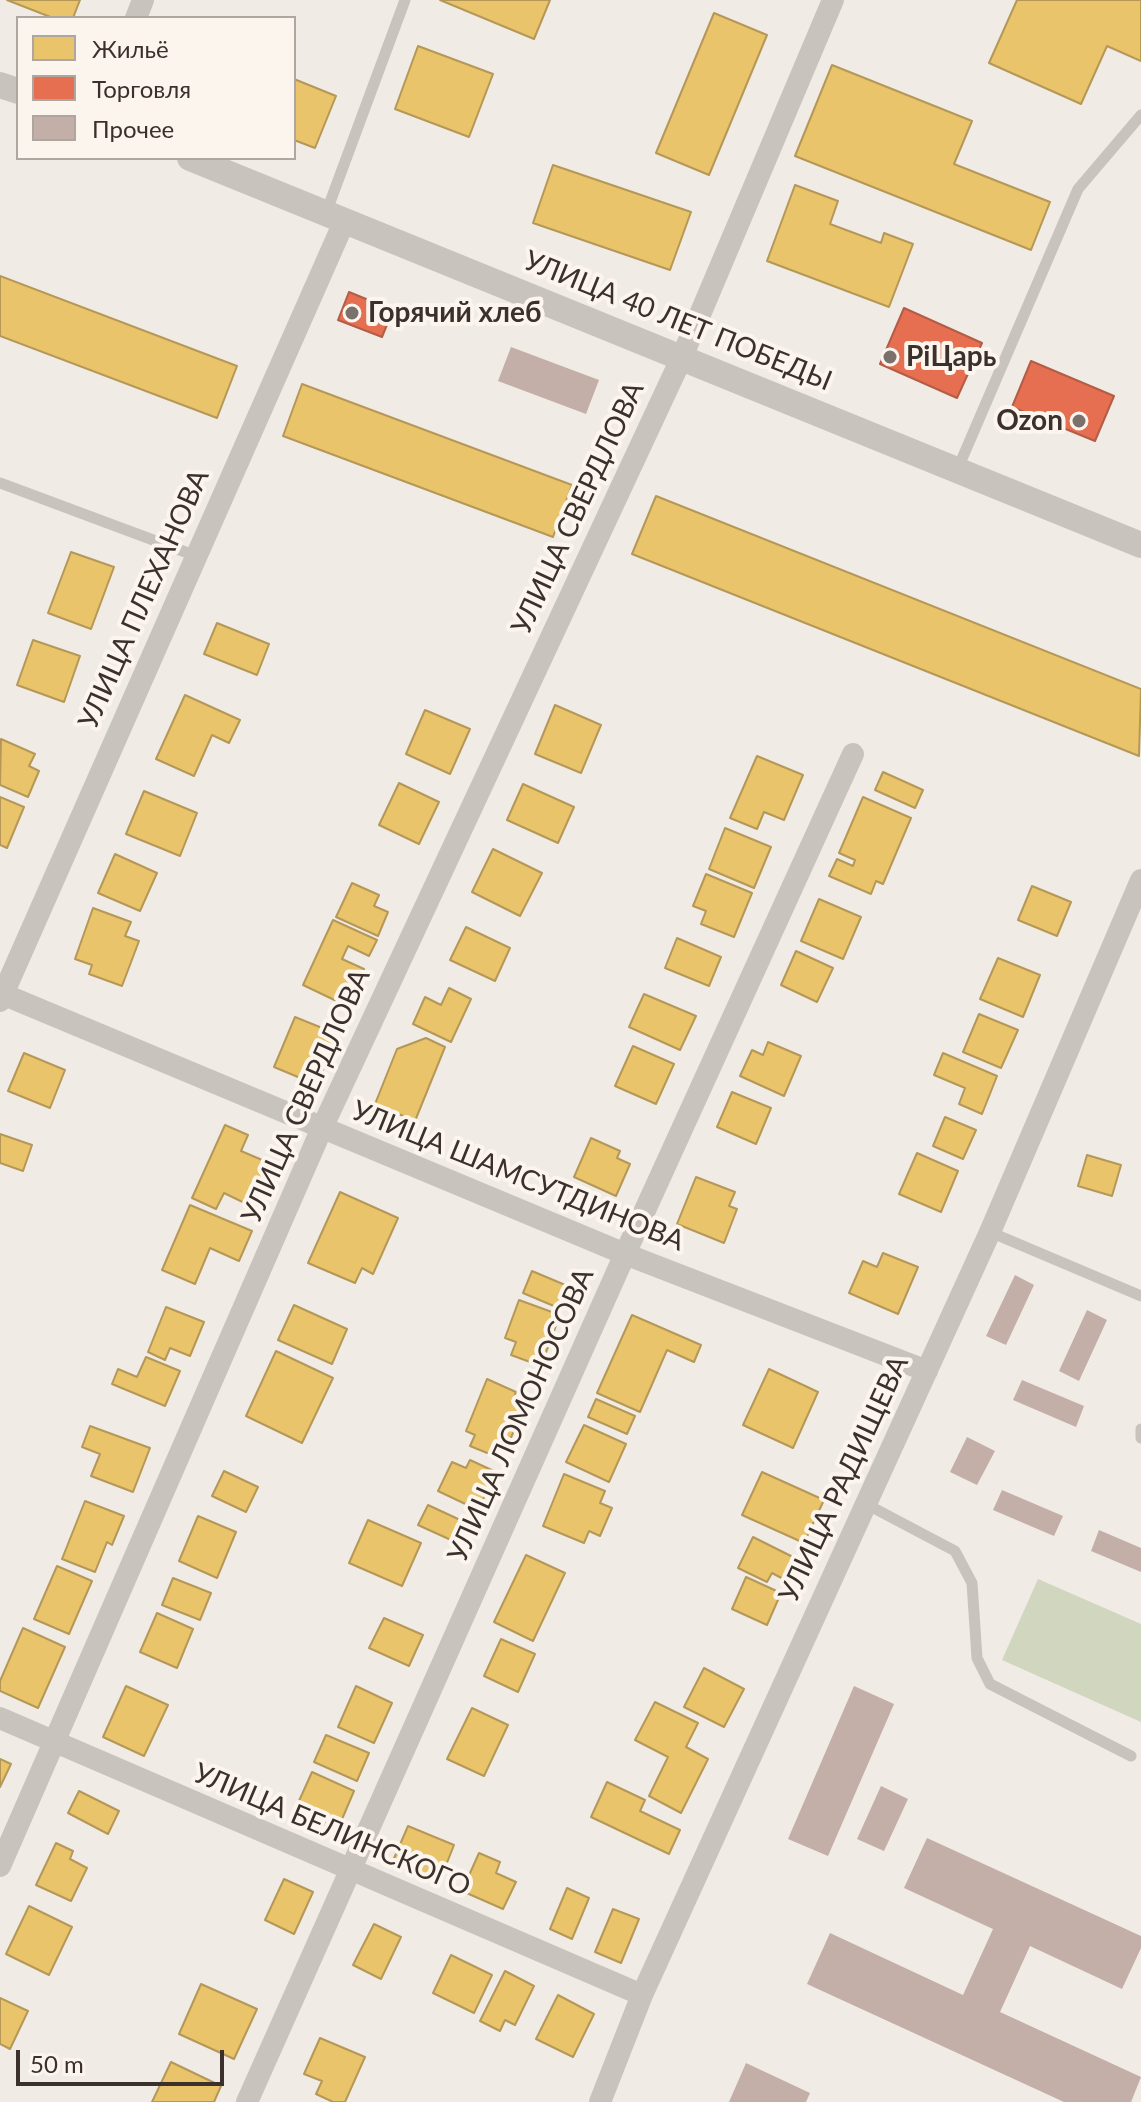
<!DOCTYPE html>
<html>
<head>
<meta charset="utf-8">
<style>
	body { margin:0 }
	#map { position:relative; width:1141px; height:2102px; overflow:hidden; background:#f0ebe5; font-family:Lato,sans-serif }
	canvas { display:block }
	.legend { position:absolute; left:16px; top:16px; width:280px; height:144px; box-sizing:border-box; background:#fbf5ee; border:2px solid #aea6a0; margin:0; padding:10px 14px; list-style:none; font-size:24px; color:#3b302b }
	.legend li { display:flex; align-items:center; gap:16px; height:40px }
	.legend b { width:40px; border:2px solid #aea6a0 }
	.scale { position:absolute; left:16px; top:2050px; width:208px; height:36px; box-sizing:border-box; border:4px solid #3b302b; border-top:0; padding-left:10px; font-size:24px; line-height:28px; white-space:nowrap; color:#3b302b; -webkit-text-stroke:6px #fbf5ee; paint-order:stroke }
</style>
</head>
<body>
<div id="map">
<canvas width="1141" height="2102"></canvas>
<ul class="legend">
<li><b style="height:22px;background:#e9c46a"></b>Жильё</li>
<li><b style="height:22px;background:#e76f51"></b>Торговля</li>
<li><b style="height:22px;background:#c3afa7"></b>Прочее</li>
</ul>
<div class="scale">50 m</div>
</div>
<script>
const g = document.querySelector('canvas').getContext('2d');
g.lineJoin = 'round';
function fill(path, color) { g.fillStyle = color; g.fill(path, 'evenodd'); }
const shape = rows => new Path2D(rows.map(r => 'M' + r).join(''));
function strokePath(path, color, width, dash) { g.strokeStyle = color; g.lineWidth = width; g.lineCap = dash ? 'butt' : 'round'; g.setLineDash(dash || []); g.stroke(path); }
function drawText(font, color, halo, rows, align = 'center') {
  g.font = font + ' Lato,sans-serif'; g.lineWidth = 8; g.setLineDash([]); g.textBaseline = 'middle'; g.strokeStyle = halo; g.fillStyle = color; for (const [text, x, y, turn = 0] of rows) {
    g.save(); g.translate(x, y); g.rotate((+turn || 0) * Math.PI / 180); g.textAlign = isNaN(turn) ? turn : align; if (halo) g.strokeText(text, 0, 0); g.fillText(text, 0, 0); g.restore();
  }
}
fill(shape([
	[1038,1579,1141,1624,1141,1722,1002,1660]
]), '#d1d6bf');
const homes = shape([
	[7,0,80,0,73,18,53,18,7,0],
	[440,0,550,0,534,39,440,0],
	[1017,0,1141,0,1141,61,1107,46,1081,104,989,63,1017,0],
	[714,13,767,35,709,175,656,153,714,13],
	[418,46,493,74,469,137,395,109,418,46],
	[832,65,972,121,954,164,1050,202,1031,250,795,156,832,65],
	[294,79,336,96,315,148,294,140,294,79],
	[553,165,691,212,670,270,533,223,553,165],
	[795,185,838,201,830,224,881,243,884,233,913,244,889,307,767,261,795,185],
	[0,276,237,366,217,418,0,336,0,276],
	[302,384,572,485,553,537,283,436,302,384],
	[656,496,1141,689,1139,756,632,554,656,496],
	[71,552,114,567,91,629,48,613,71,552],
	[217,623,269,644,257,675,204,654,217,623],
	[33,640,80,656,64,702,17,685,33,640],
	[185,695,240,720,229,743,212,735,194,776,156,759,185,695],
	[555,705,601,725,581,773,535,754,555,705],
	[425,710,470,729,450,774,406,754,425,710],
	[1,739,35,754,29,766,39,771,28,797,0,785,1,739],
	[757,756,803,775,784,820,764,812,757,829,730,818,757,756],
	[883,772,923,790,915,808,875,790,883,772],
	[399,783,439,802,419,844,379,825,399,783],
	[523,784,574,807,558,843,507,820,523,784],
	[144,791,197,813,180,856,126,834,144,791],
	[0,797,24,807,7,848,0,845,0,797],
	[863,797,911,818,883,884,876,881,871,894,829,876,837,859,853,866,855,860,839,853,863,797],
	[725,828,771,847,754,888,709,869,725,828],
	[493,849,542,873,520,916,472,892,493,849],
	[115,854,157,873,140,911,98,893,115,854],
	[706,874,752,893,734,937,701,924,706,911,693,906,706,874],
	[352,883,379,895,374,906,388,912,378,936,336,917,352,883],
	[1032,886,1071,902,1057,936,1018,920,1032,886],
	[819,899,861,917,843,959,801,941,819,899],
	[93,908,131,922,125,936,139,941,122,986,89,974,92,965,75,959,93,908],
	[333,920,377,940,369,956,348,946,342,959,364,969,347,1006,303,985,333,920],
	[466,927,510,948,495,981,450,960,466,927],
	[677,938,721,957,709,986,665,968,677,938],
	[796,951,833,968,817,1002,781,985,796,951],
	[998,958,1040,975,1023,1017,980,999,998,958],
	[449,988,471,999,451,1042,413,1024,425,997,441,1005,449,988],
	[644,994,696,1016,680,1050,629,1027,644,994],
	[979,1014,1018,1030,1001,1068,963,1052,979,1014],
	[295,1017,337,1034,317,1085,274,1067,295,1017],
	[426,1038,445,1047,415,1121,375,1104,397,1049,426,1038],
	[768,1042,801,1056,784,1096,740,1076,752,1050,763,1055,768,1042],
	[633,1046,674,1064,656,1104,615,1086,633,1046],
	[24,1053,65,1070,50,1108,8,1091,24,1053],
	[943,1053,997,1076,982,1114,959,1104,965,1088,934,1075,943,1053],
	[732,1092,771,1108,756,1144,717,1127,732,1092],
	[945,1117,976,1130,963,1159,933,1146,945,1117],
	[225,1125,248,1135,241,1151,274,1165,255,1208,224,1193,216,1209,192,1198,225,1125],
	[0,1134,32,1145,23,1171,0,1163,0,1134],
	[591,1138,620,1151,617,1158,630,1164,616,1196,574,1177,591,1138],
	[917,1153,958,1171,941,1212,899,1194,917,1153],
	[1087,1155,1121,1165,1112,1196,1078,1186,1087,1155],
	[696,1177,735,1192,729,1206,737,1209,724,1243,677,1224,696,1177],
	[340,1192,398,1218,373,1274,362,1268,355,1283,308,1263,340,1192],
	[190,1205,252,1231,239,1261,210,1248,195,1284,162,1270,190,1205],
	[883,1253,918,1267,898,1314,849,1293,863,1261,877,1267,883,1253],
	[532,1271,570,1287,561,1309,523,1293,532,1271],
	[519,1300,560,1315,541,1366,511,1355,516,1342,505,1338,519,1300],
	[294,1305,347,1329,332,1364,278,1340,294,1305],
	[166,1307,204,1322,190,1356,170,1348,165,1360,148,1352,166,1307],
	[632,1315,701,1345,694,1362,667,1350,640,1412,597,1393,632,1315],
	[276,1351,333,1378,302,1443,246,1416,276,1351],
	[146,1357,180,1371,165,1406,112,1384,118,1369,137,1377,146,1357],
	[769,1369,818,1392,793,1448,743,1425,769,1369],
	[487,1379,516,1392,514,1397,526,1402,502,1459,470,1446,475,1435,466,1431,487,1379],
	[596,1399,635,1416,627,1434,588,1417,596,1399],
	[584,1425,626,1444,609,1482,566,1462,584,1425],
	[90,1426,150,1448,133,1492,91,1476,100,1454,82,1447,90,1426],
	[470,1460,496,1472,478,1510,438,1491,452,1462,466,1468,470,1460],
	[224,1471,258,1487,246,1512,212,1496,224,1471],
	[762,1472,824,1500,804,1543,742,1515,762,1472],
	[564,1474,605,1491,600,1503,612,1508,600,1536,589,1531,584,1543,543,1526,564,1474],
	[85,1501,124,1516,112,1545,107,1542,95,1572,62,1559,85,1501],
	[428,1505,471,1525,462,1545,418,1525,428,1505],
	[198,1516,236,1532,217,1578,179,1561,198,1516],
	[368,1520,421,1543,402,1586,349,1563,368,1520],
	[753,1537,799,1560,789,1582,772,1573,767,1582,738,1568,753,1537],
	[526,1555,565,1573,533,1641,494,1622,526,1555],
	[57,1566,92,1581,69,1634,34,1619,57,1566],
	[746,1577,781,1593,767,1625,732,1609,746,1577],
	[173,1578,211,1593,200,1620,162,1605,173,1578],
	[157,1613,193,1629,177,1668,140,1652,157,1613],
	[384,1618,423,1635,409,1666,369,1648,384,1618],
	[23,1628,65,1647,38,1708,0,1691,0,1681,23,1628],
	[501,1639,535,1654,518,1692,484,1676,501,1639],
	[704,1668,744,1689,724,1727,684,1707,704,1668],
	[126,1686,168,1705,144,1756,103,1737,126,1686],
	[356,1686,392,1703,374,1743,338,1727,356,1686],
	[655,1702,698,1723,686,1747,708,1759,681,1813,649,1796,668,1757,635,1740,655,1702],
	[472,1708,508,1725,484,1776,447,1759,472,1708],
	[326,1735,369,1753,357,1781,314,1762,326,1735],
	[0,1759,11,1764,0,1787,0,1759],
	[312,1772,354,1791,337,1831,294,1812,312,1772],
	[607,1782,645,1800,640,1811,680,1830,669,1854,591,1817,607,1782],
	[79,1791,119,1811,108,1834,68,1813,79,1791],
	[408,1826,454,1845,439,1883,392,1863,408,1826],
	[56,1843,73,1851,70,1859,87,1868,71,1901,36,1885,56,1843],
	[479,1853,500,1862,496,1873,516,1882,503,1909,462,1891,479,1853],
	[284,1879,313,1892,294,1934,265,1920,284,1879],
	[567,1888,589,1898,572,1939,550,1929,567,1888],
	[29,1906,72,1927,49,1975,6,1954,29,1906],
	[613,1909,639,1919,621,1963,595,1952,613,1909],
	[374,1924,401,1937,381,1979,353,1965,374,1924],
	[451,1955,492,1975,474,2013,433,1993,451,1955],
	[505,1971,534,1986,515,2025,505,2020,500,2031,480,2021,505,1971],
	[201,1984,257,2009,234,2059,179,2034,201,1984],
	[558,1995,594,2014,573,2057,536,2039,558,1995],
	[0,1998,28,2011,10,2049,0,2044,0,1998],
	[320,2038,365,2057,345,2102,333,2102,316,2094,322,2081,304,2074,320,2038],
	[171,2062,221,2086,214,2102,152,2102,171,2062]
]);
fill(homes, '#e9c46a');
strokePath(homes, '#b59857', 2);
const shops = shape([
	[349,292,393,310,382,337,338,320,349,292],
	[904,308,982,343,957,398,880,364,904,308],
	[1031,361,1114,396,1095,441,1012,407,1031,361]
]);
fill(shops, '#e76f51');
strokePath(shops, '#b35c46', 2);
fill(shape([
	[511,347,599,380,586,414,498,381],
	[1015,1275,1034,1285,1006,1345,986,1336],
	[1087,1310,1107,1320,1079,1381,1059,1371],
	[1022,1380,1084,1406,1076,1427,1013,1400],
	[967,1437,995,1451,977,1485,950,1472],
	[1002,1490,1063,1516,1054,1536,993,1510],
	[1099,1530,1141,1548,1141,1572,1091,1551],
	[854,1686,894,1704,828,1856,788,1839],
	[881,1786,908,1799,884,1851,857,1839],
	[927,1838,1141,1936,1141,1948,1122,1989,1030,1946,1000,2012,1141,2077,1131,2102,1064,2102,807,1984,830,1933,963,1995,993,1929,904,1888],
	[746,2063,810,2093,806,2102,729,2102]
]), '#c3afa7');
strokePath(shape([
	[326,213,405,0],
	[958,468,1078,189,1141,115],
	[0,483,196,556],
	[990,1232,1141,1296],
	[1141,1429,1141,1438],
	[866,1504,955,1551,972,1583,977,1658,990,1684,1131,1756]
]), '#c9c3be', 11);
strokePath(shape([
	[136,18,143,0],
	[0,993,625,1254,927,1371],
	[0,1001,344,222],
	[0,1718,642,1995],
	[0,1866,322,1128,682,357,833,0],
	[247,2102,625,1254,853,754],
	[600,2102,642,1995,990,1232,1141,880]
]), '#c9c3be', 22);
strokePath(shape([
	[0,85,18,91],
	[190,158,1141,545]
]), '#c9c3be', 26);
for (const [x, y, r, color] of [
	[352,313,8,"#7a716c"],
	[890,357,8,"#7a716c"],
	[1079,421,8,"#7a716c"]
]) { const dot = new Path2D(); dot.arc(x, y, r, 0, 2 * Math.PI); g.fillStyle = color; g.fill(dot); strokePath(dot, '#fbf5ee', 3); }
drawText('bold 28px', '#3b302b', '#fbf5ee', [
	["Горячий хлеб",368,313],
	["PiЦарь",906,357],
	["Ozon",1063,421,"right"]
], 'left');
drawText('28px', '#3b302b', '#fbf5ee', [
	["УЛИЦА 40 ЛЕТ ПОБЕДЫ",678,321,22],
	["УЛИЦА СВЕРДЛОВА",578,508,-65],
	["УЛИЦА ПЛЕХАНОВА",144,599,-66],
	["УЛИЦА СВЕРДЛОВА",306,1096,-66],
	["УЛИЦА ШАМСУТДИНОВА",518,1176,22],
	["УЛИЦА ЛОМОНОСОВА",521,1415,-66],
	["УЛИЦА РАДИЩЕВА",844,1479,-65],
	["УЛИЦА БЕЛИНСКОГО",332,1830,23]
]);
</script>
</body>
</html>
